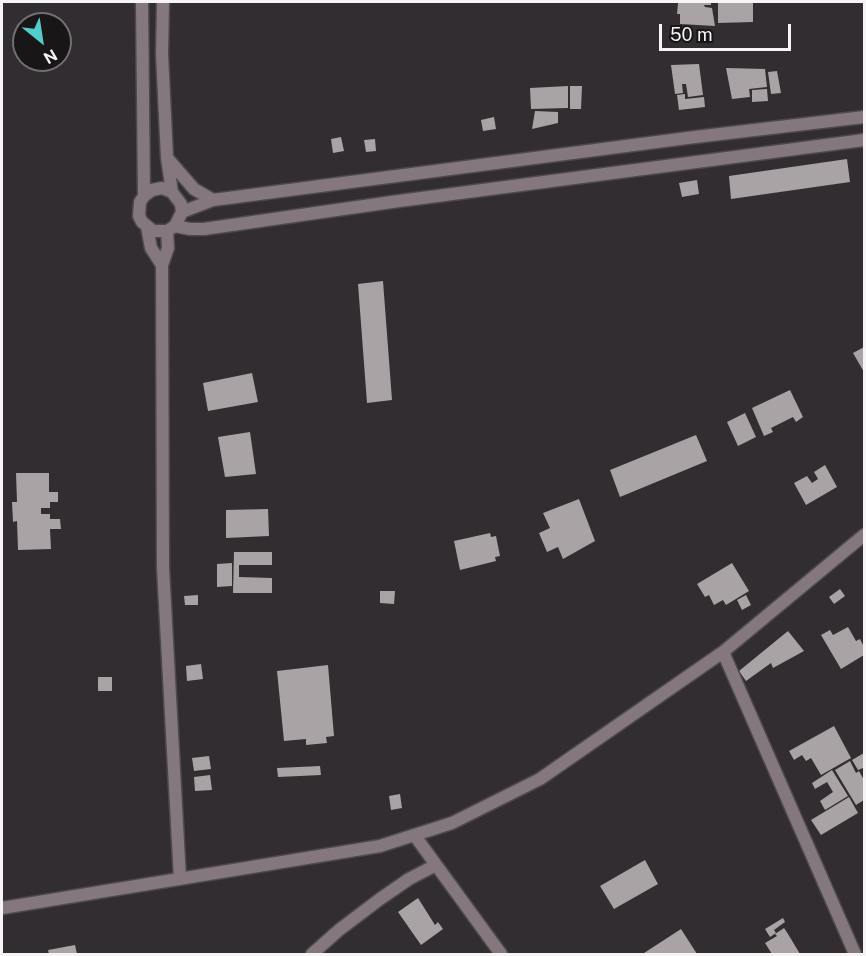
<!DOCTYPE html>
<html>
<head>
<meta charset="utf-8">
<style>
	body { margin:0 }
	#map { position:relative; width:866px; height:956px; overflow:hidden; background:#322d30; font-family:"Public Sans",sans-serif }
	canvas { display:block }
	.frame { position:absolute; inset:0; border:3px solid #f7f4f5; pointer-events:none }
	.north { position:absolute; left:12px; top:12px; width:60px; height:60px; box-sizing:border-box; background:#181617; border:2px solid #716f70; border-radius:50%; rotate:150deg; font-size:16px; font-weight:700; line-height:24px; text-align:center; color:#f7f4f5 }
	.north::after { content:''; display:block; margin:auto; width:21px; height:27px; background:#52cdcc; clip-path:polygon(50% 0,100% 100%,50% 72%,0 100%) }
	.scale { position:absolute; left:659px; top:24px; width:132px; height:27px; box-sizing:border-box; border:3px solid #f7f4f5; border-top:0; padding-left:8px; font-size:18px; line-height:21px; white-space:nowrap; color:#f7f4f5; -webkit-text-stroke:4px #181617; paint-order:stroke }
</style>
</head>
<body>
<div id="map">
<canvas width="866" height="956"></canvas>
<div class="frame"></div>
<div class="north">N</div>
<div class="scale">50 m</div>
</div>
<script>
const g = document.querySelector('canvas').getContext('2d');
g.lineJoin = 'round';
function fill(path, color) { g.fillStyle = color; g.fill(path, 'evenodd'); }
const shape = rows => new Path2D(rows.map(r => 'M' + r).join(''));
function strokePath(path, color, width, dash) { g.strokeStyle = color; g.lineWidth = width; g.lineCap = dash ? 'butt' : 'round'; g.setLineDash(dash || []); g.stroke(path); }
fill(shape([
	[682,2,711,2,711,5,704,5,705,7,712,8,715,26,680,24,680,14,677,14,678,3,682,3],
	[718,2,753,2,753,22,718,23],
	[699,64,703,95,688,97,686,84,682,84,683,93,675,94,671,65],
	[726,68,765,69,767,87,749,89,750,97,732,99],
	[777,71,781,93,771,94,768,72],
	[568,86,568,108,531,109,530,88],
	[570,86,582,86,581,109,570,109],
	[767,89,768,101,752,102,752,90],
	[685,94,685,99,704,97,705,107,679,110,677,95],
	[535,111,558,112,558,123,532,129],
	[494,117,496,129,483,131,481,120],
	[341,137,344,151,333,153,331,139],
	[375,139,376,151,366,152,364,140],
	[847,159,850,182,731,199,729,176],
	[697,180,699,194,682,197,679,183],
	[383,281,392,400,367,403,358,284],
	[864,347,864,372,853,353],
	[252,373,258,402,208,411,203,383],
	[790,390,803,417,796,422,793,417,771,428,773,432,764,436,752,408],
	[745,413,756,437,738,446,727,422],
	[250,432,256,474,225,477,218,437],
	[696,435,707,461,620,497,610,470],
	[825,465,837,487,806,505,794,483,807,476,812,483,818,479,814,472],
	[16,473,49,473,49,492,58,492,58,502,50,502,50,508,41,508,41,514,50,514,50,519,60,519,61,529,50,529,51,549,18,550,17,521,13,522,12,502,17,502],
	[579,499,595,541,563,559,558,547,547,552,539,533,550,528,543,513],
	[268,509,269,536,226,538,226,510],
	[490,533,491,537,496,536,500,556,495,557,496,561,460,570,454,541],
	[234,552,272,552,272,565,239,565,239,577,272,578,272,593,233,593],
	[232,563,232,586,217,587,217,564],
	[732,563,749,591,726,605,723,600,714,605,709,595,705,597,697,584],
	[840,589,845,596,834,604,829,597],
	[380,591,395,591,394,604,380,603],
	[198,595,198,605,185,605,184,596],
	[746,595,751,605,742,610,737,600],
	[848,627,856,641,860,639,864,647,864,655,841,669,821,635,830,630,833,635],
	[788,631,804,651,773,668,771,663,746,681,739,671],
	[201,664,203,679,187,681,186,666],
	[328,665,334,736,326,737,327,743,306,745,306,739,284,741,277,671],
	[98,677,112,677,112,691,98,691],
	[834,726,851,758,821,775,811,758,806,761,802,755,794,760,789,751],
	[864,753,864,770,863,768,858,770,852,760],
	[209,756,211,769,194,771,192,758],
	[850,761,856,773,859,771,864,780,864,800,856,805,835,770],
	[320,766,321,775,278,777,277,768],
	[832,770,848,796,825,810,820,801,833,792,827,782,815,789,812,783],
	[210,775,212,790,195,791,194,777],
	[400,794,402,808,391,810,389,796],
	[849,797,858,813,821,835,811,820],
	[645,860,658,884,614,909,600,886],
	[418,898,435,925,438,922,443,929,421,945,398,912],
	[783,918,785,922,774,930,776,933,770,937,765,929],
	[784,928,788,934,800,954,772,954,765,943,777,936,775,934],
	[681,929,697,954,645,954,644,953],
	[75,945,77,954,49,954,48,950]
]), '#a9a3a6');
const minor = shape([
	[142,2,144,196],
	[163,2,162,54,167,158,172,192,181,204,182,212,175,226,167,231,153,231,142,222,139,216,140,202,144,196,152,190,162,188,172,192],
	[168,159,194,189,213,200],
	[182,212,213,200,695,137,864,117],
	[175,226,190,229,204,229,399,201,864,140],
	[147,227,151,248,162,265],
	[167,231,168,248,162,265,163,568,180,879],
	[723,652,855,954],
	[415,836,501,954],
	[2,908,380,846,452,823,540,779,723,652,864,535],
	[312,954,339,930,380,899,409,879,436,865]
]);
strokePath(minor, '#4e494c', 15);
strokePath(minor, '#84777d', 12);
</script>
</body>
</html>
